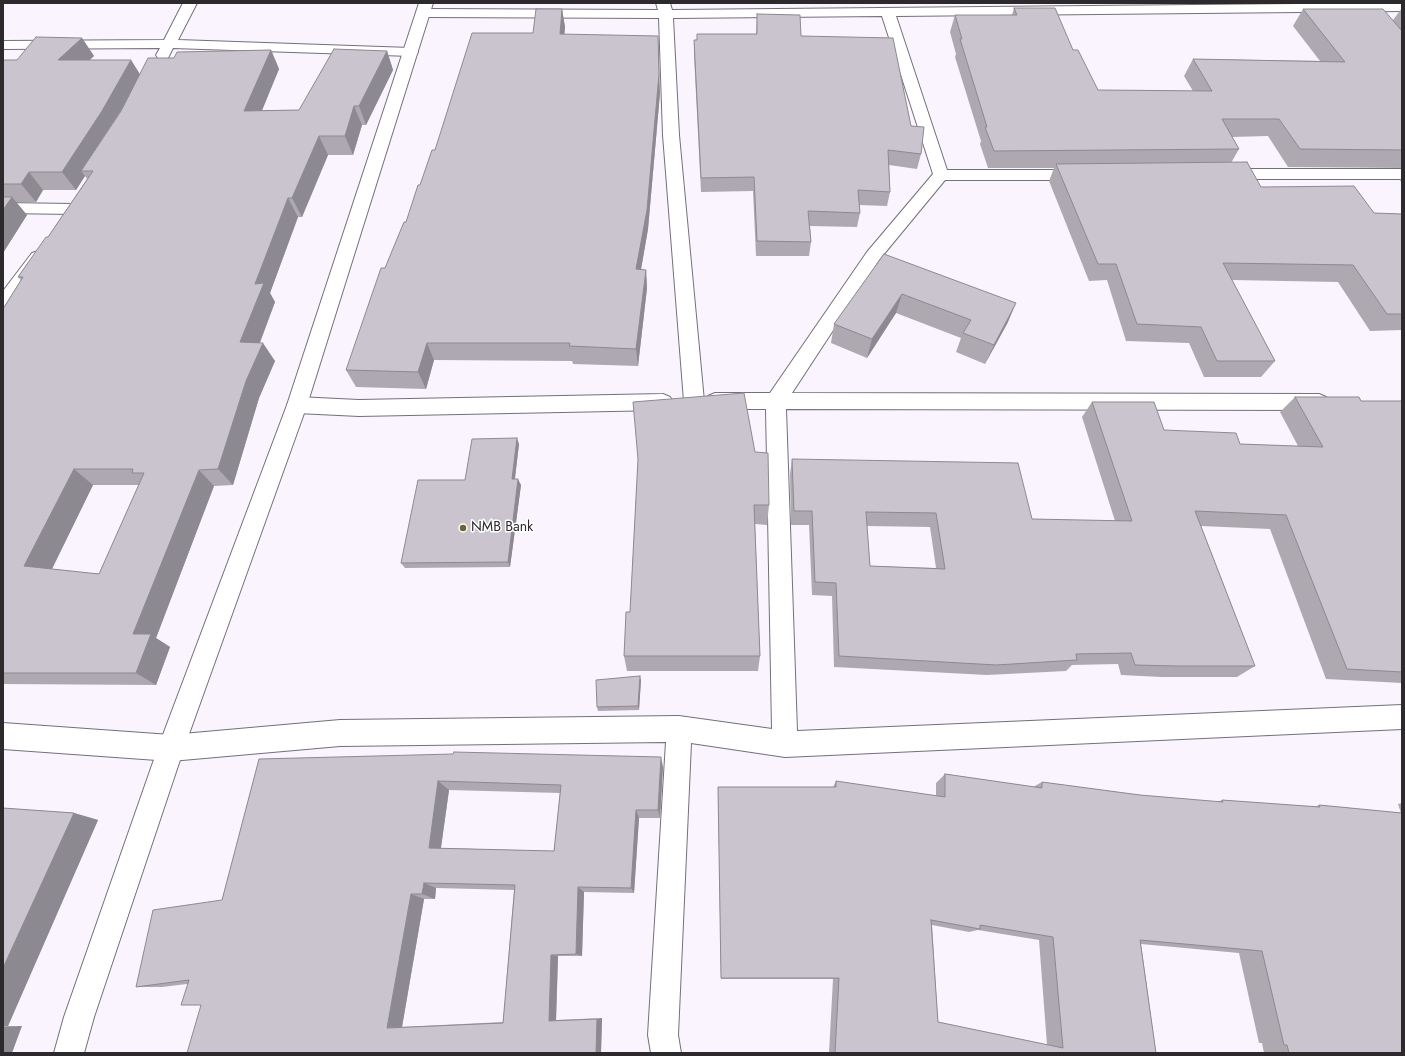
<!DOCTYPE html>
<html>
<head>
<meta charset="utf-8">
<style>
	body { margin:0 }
	#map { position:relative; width:1405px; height:1056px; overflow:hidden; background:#faf4ff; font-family:Jost,sans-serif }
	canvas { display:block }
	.frame { position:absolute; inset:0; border:4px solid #2c2a2d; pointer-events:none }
</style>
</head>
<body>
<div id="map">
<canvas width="1405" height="1056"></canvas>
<div class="frame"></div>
</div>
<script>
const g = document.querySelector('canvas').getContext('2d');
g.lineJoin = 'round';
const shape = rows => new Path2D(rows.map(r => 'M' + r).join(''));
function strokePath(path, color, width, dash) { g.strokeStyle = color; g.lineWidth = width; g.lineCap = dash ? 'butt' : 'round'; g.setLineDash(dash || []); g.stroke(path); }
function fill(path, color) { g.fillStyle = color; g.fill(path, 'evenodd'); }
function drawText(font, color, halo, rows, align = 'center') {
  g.font = font + ' Jost,sans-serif'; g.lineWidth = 3; g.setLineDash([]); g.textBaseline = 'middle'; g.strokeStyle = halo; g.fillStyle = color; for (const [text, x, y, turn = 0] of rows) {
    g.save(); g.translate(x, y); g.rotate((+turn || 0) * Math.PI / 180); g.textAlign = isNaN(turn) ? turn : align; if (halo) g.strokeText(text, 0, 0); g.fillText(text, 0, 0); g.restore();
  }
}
const minor = shape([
	[183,3,197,3,178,40,411,48,416,49,418,52,416,55,411,56,173,48,168,58,163,59,158,58,156,55,160,48,3,49,3,41,164,40,183,3],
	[656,3,670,3,672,10,1402,3,1402,11,896,16,947,170,1081,170,1087,171,1089,175,1087,179,1081,180,945,180,879,260,792,393,1319,394,1326,397,1329,402,1326,407,1319,410,786,409,797,731,1402,705,1402,729,785,757,691,743,678,1035,681,1053,651,1053,648,1035,666,742,340,746,171,761,3,749,3,723,171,735,340,720,679,716,772,729,766,409,715,409,708,406,705,401,708,396,715,393,770,393,867,252,933,174,882,16,673,18,679,135,704,401,701,406,694,409,687,406,684,401,663,135,659,18,423,17,418,16,416,13,418,10,423,9,658,10,656,3],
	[1223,169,1402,169,1402,179,1223,179,1217,178,1215,174,1217,170,1223,169],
	[3,203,74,204,80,205,82,209,80,213,74,214,3,213,3,203],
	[38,251,44,253,47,257,9,309,3,310,3,291,32,253,38,251],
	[663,394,670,397,673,402,670,407,663,410,359,416,297,413,290,410,287,405,290,400,297,397,359,400,663,394]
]);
const tertiary = shape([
	[419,3,433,3,307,405,184,748,94,1017,84,1053,54,1053,64,1017,158,748,287,405,419,3]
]);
strokePath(minor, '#746f79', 2);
strokePath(tertiary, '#746f79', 2);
fill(minor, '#fff');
fill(tertiary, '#fff');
fill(shape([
	[1014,8,1073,50,1098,90,1193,91,1184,76,1193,59,1320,61,1293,26,1303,9,1393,20,1402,8,1402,168,1288,167,1268,136,1232,137,1239,149,1231,163,1261,187,1374,213,1402,214,1402,330,1370,331,1338,282,1232,280,1275,361,1261,377,1204,377,1189,343,1126,341,1107,280,1089,281,1049,181,1054,168,988,168,980,144,981,141,955,57,956,54,950,32,955,15,1012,15],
	[562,9,565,27,564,34,660,93,648,229,641,269,646,270,647,288,638,366,573,364,572,361,434,360,426,389,356,387,346,370,385,268,406,222,435,150,533,33],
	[757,14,801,36,911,126,921,154,917,169,889,165,890,192,887,206,859,205,860,213,857,227,810,226,811,242,809,256,756,256,753,191,701,192,694,55,694,40,756,34],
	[82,38,94,56,89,60,131,60,140,74,174,58,271,50,279,69,262,110,299,110,387,51,393,70,366,125,362,125,353,155,328,155,302,217,298,217,270,293,275,302,260,343,275,361,259,398,233,485,214,486,156,638,170,647,156,685,3,684,3,309,21,280,18,277,48,237,87,179,85,176,76,190,43,190,36,202,16,202,27,215,3,253,3,60,17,60],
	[93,485,139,485,99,574,52,569],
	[1402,178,1402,184,1400,180],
	[884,254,1008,322,985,364,956,352,961,338,896,313,867,358,831,343,834,324],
	[1295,397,1361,401,1402,401,1402,683,1326,679,1270,529,1201,526,1255,666,1237,677,1161,677,1121,675,1118,664,1072,665,1066,671,987,675,834,667,832,596,812,595,809,525,791,525,790,474,792,459,1032,519,1115,521,1082,417,1092,402,1164,430,1240,444,1298,446,1280,412],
	[867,526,930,527,936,568,870,566],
	[519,444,515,479,521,485,510,567,405,568,401,563,465,480],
	[755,452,769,505,767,525,755,524,760,656,758,671,627,671,624,656,630,612,638,459],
	[641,680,639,710,598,711,597,707],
	[259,759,663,767,660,818,639,818,634,893,584,892,582,956,558,956,556,1020,602,1018,601,1053,201,1005,187,984,162,987,136,987,222,900],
	[449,790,560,793,554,851,441,848],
	[436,888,514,890,503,1022,402,1027,424,899,435,899],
	[945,774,1033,787,1042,782,1140,795,1217,802,1222,800,1314,807,1319,805,1401,813,1398,804,1402,803,1402,1053,1264,1053,1262,1043,1259,1043,1239,953,1141,944,1156,1053,829,1053,833,979,721,979,718,794,718,787,833,787,836,781,936,796,936,783],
	[932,925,969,932,978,930,1039,940,1047,1045,938,1022],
	[3,808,74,813,98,820,8,1026,22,1026,3,1053]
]), '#aea9b1');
fill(shape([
	[562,9,565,27,563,52,560,34],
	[658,36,660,93,648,229,638,287,636,269],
	[82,38,94,56,71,78,58,60],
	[271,50,279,69,254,130,244,111],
	[387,51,393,70,366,125,359,106],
	[131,60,142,78,81,171,85,176,76,190,62,172],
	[354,106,362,125,353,155,345,136],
	[319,136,328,155,302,217,292,198],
	[29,172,43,190,36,202,21,184],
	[12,197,27,215,3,253,3,210],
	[288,198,298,217,270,293,275,302,253,360,240,342,255,284],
	[646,270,647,288,638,366,636,349],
	[902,294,896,313,867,358,872,339],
	[1016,303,1008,322,985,364,994,345],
	[263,343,275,361,259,398,233,485,218,469,246,381],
	[427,343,434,360,426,389,418,372],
	[517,438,519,444,514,485,512,479],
	[74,469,93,485,46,581,24,566],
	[199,470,214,486,156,638,170,647,156,685,136,673,133,634],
	[518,479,521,485,510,567,508,562],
	[640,676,641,680,639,710,638,706],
	[661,757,663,767,660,818,658,810],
	[438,781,449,790,440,854,429,848],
	[636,810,639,818,634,893,631,888],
	[74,813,98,820,8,1026,3,1026,3,968],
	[424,883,436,888,435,899,422,894],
	[578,887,584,892,582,956,576,954],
	[411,894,424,899,402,1027,387,1028],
	[551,955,558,956,556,1020,549,1021],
	[602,1018,601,1053,596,1053,597,1019],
	[22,1026,12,1053,3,1053,3,1027]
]), '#8d8990');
const building = shape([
	[1014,8,1055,8,1073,50,1078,50,1098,90,1212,91,1193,59,1345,62,1303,9,1383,9,1402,31,1402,150,1300,149,1279,119,1222,119,1239,149,994,151,985,127,987,127,960,39,962,39,955,15,1017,15,1014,8],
	[536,9,562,9,560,34,658,36,659,74,647,210,636,269,646,270,636,349,569,346,570,343,427,343,418,372,346,370,381,268,385,268,404,222,406,222,418,185,420,185,432,150,435,150,472,33,533,33,536,9],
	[757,14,800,15,801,36,893,38,911,126,924,127,921,154,888,150,890,192,858,190,860,213,808,211,811,242,757,241,754,177,701,178,694,40,697,40,697,34,757,34,757,14],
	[36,37,82,38,58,60,131,60,102,111,62,172,29,172,21,184,3,184,3,60,17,60,36,37],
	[334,49,387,51,359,106,354,106,345,136,319,136,292,198,288,198,255,284,264,283,240,342,263,343,246,381,218,469,199,470,133,634,151,634,136,673,3,673,3,309,23,277,18,277,46,237,48,237,93,171,81,171,121,111,148,58,174,58,177,52,271,50,244,111,299,110,334,49],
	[74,469,133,469,132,473,144,473,99,574,24,566,74,469],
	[1247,162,1261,187,1354,186,1374,213,1402,214,1402,314,1387,314,1353,265,1223,263,1275,361,1217,361,1201,327,1137,324,1116,264,1098,264,1056,164,1247,162],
	[3,197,12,197,3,210,3,197],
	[884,254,1016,303,994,345,963,333,971,320,902,294,872,339,834,324,884,254],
	[744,393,755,452,768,453,769,505,754,505,760,656,624,656,626,612,630,612,638,459,633,402,744,393],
	[1295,397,1359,397,1361,401,1402,401,1402,672,1347,669,1286,515,1195,511,1255,666,1176,666,1135,665,1131,653,1076,654,1077,660,996,665,839,656,836,583,815,582,812,511,794,511,792,459,1018,463,1032,519,1132,521,1092,402,1154,402,1164,430,1236,433,1240,444,1323,447,1295,397],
	[866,512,936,513,945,569,870,566,866,512],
	[517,438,512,479,518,479,508,562,401,563,418,480,465,480,472,439,517,438],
	[640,676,638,706,597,707,596,680,640,676],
	[454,752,661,757,658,810,636,810,631,888,578,887,576,954,551,955,549,1021,597,1019,596,1053,187,1053,201,1005,181,1005,189,980,136,987,153,910,222,900,259,759,453,754,454,752],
	[438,781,561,785,554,851,429,848,438,781],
	[424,883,515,885,503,1023,387,1028,411,894,422,894,424,883],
	[945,774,1042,788,1042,782,1140,795,1223,802,1222,800,1320,807,1319,805,1402,813,1402,1053,1289,1053,1287,1045,1284,1045,1262,951,1140,940,1156,1053,835,1053,839,978,721,978,718,787,836,787,836,781,945,797,945,774],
	[931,920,980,929,980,925,1053,937,1063,1048,938,1022,931,920],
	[3,808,74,813,3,968,3,808]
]);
fill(building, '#cac4ce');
strokePath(building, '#8d8990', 1);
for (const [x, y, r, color] of [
	[463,528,4,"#6c6330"]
]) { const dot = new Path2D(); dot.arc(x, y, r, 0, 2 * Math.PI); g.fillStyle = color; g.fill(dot); strokePath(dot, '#fff', 1.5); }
drawText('14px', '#2c2a2d', '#fff', [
	["NMB Bank",471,528]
], 'left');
</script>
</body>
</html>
